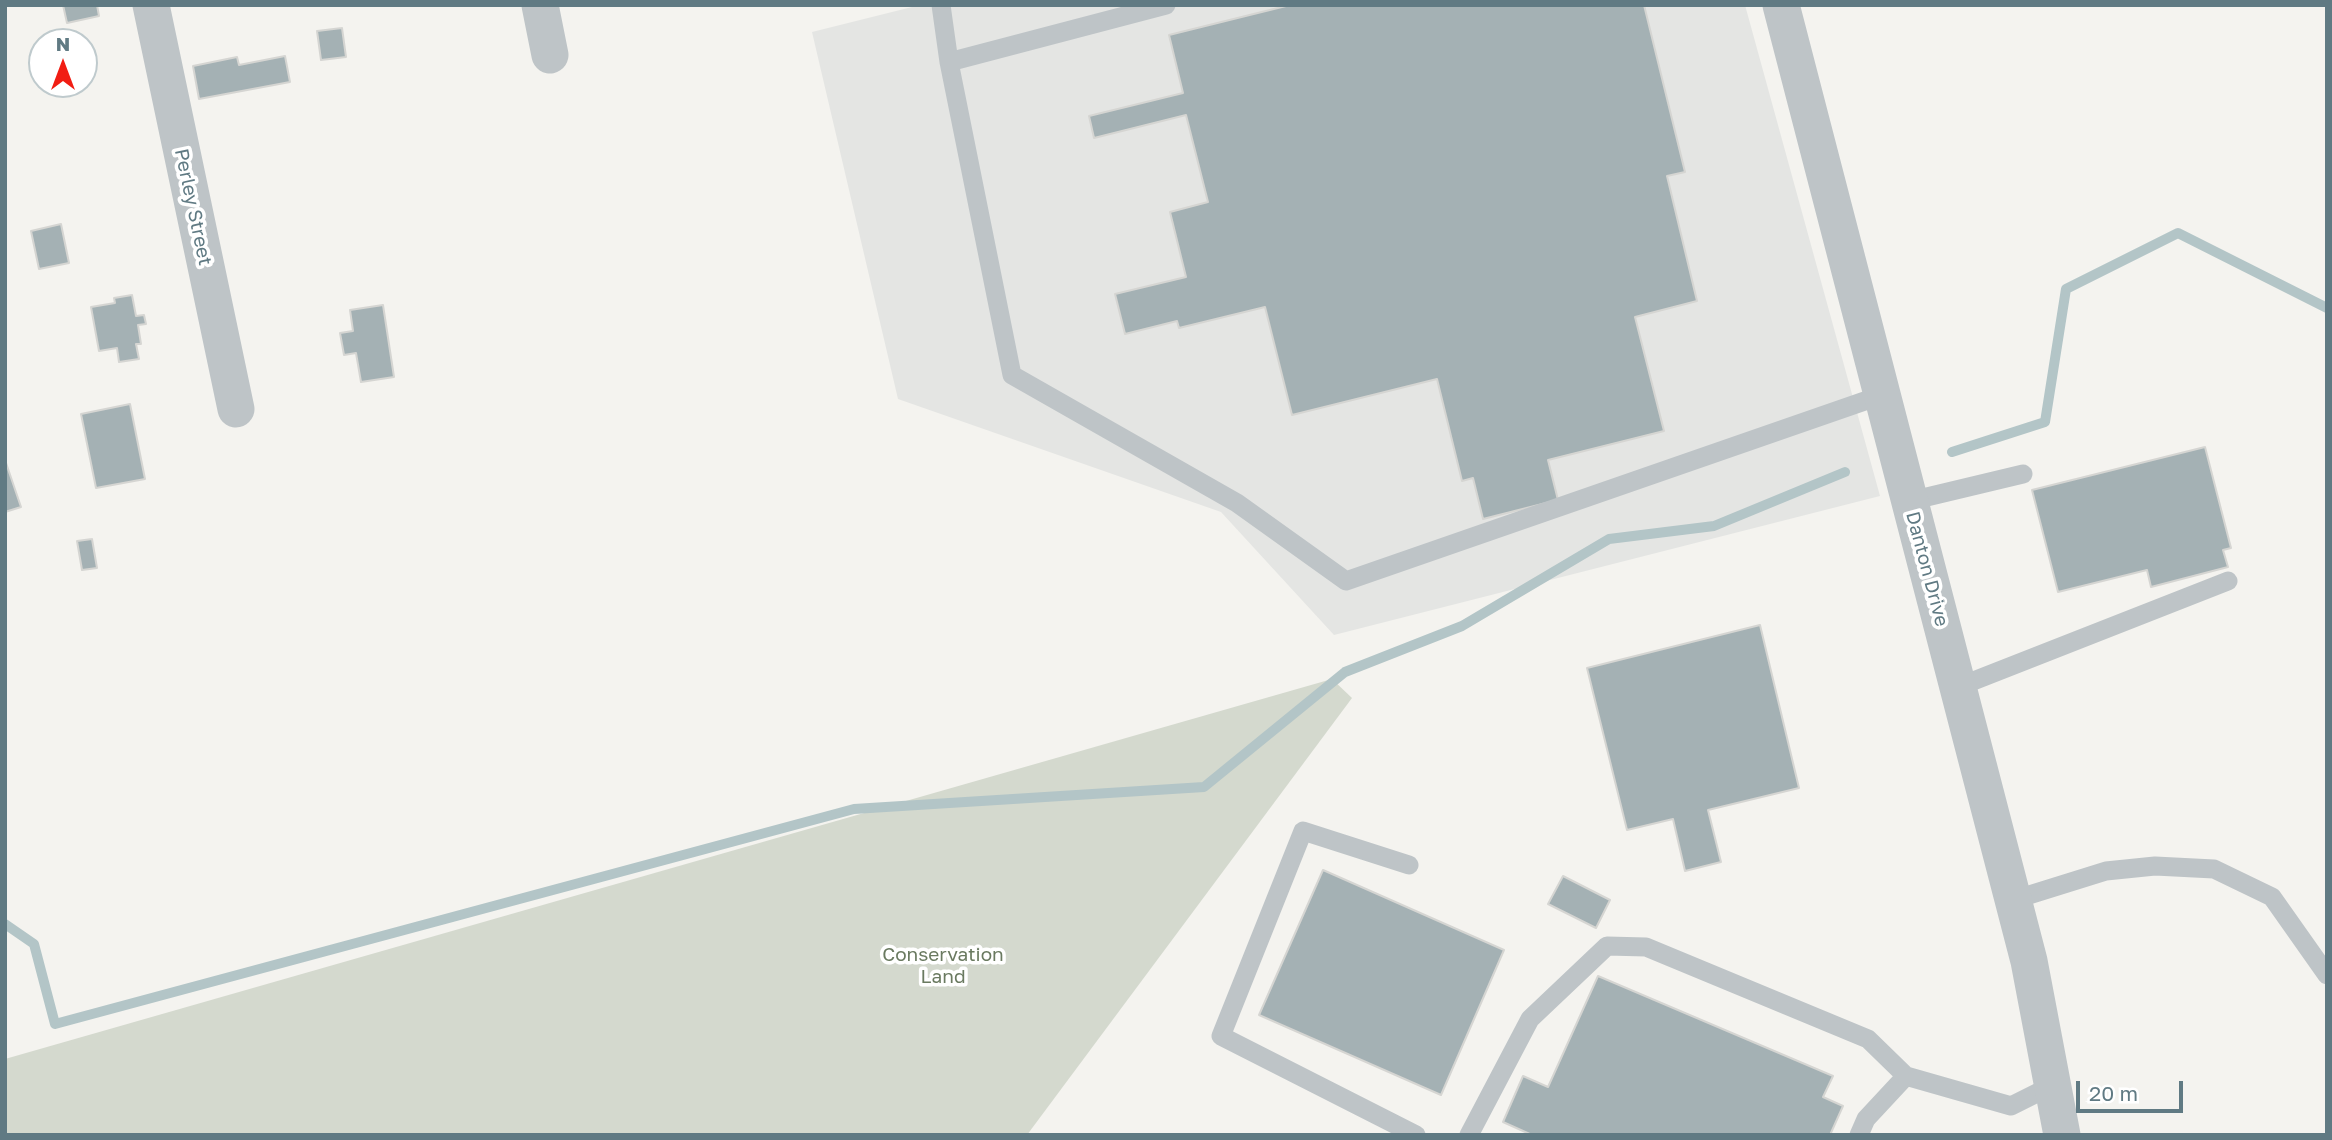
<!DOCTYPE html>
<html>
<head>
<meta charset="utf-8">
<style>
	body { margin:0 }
	#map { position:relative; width:2332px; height:1140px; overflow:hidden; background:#f4f3ef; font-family:"Golos Text",sans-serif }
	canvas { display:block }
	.frame { position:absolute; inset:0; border:7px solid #607a83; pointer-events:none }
	.north { position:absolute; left:28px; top:28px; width:70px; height:70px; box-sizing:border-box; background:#fff; border:2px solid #bfcacd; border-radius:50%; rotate:0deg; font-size:19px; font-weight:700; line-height:28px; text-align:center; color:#607a83 }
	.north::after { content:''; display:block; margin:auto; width:24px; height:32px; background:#f11d13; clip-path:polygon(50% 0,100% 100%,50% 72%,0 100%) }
	.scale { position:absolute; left:2076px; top:1081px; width:107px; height:32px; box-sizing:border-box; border:4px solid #607a83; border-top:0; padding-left:9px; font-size:21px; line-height:24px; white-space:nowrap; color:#607a83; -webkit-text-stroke:5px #fff; paint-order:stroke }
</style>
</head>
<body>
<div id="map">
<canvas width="2332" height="1140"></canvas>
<div class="frame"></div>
<div class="north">N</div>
<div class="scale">20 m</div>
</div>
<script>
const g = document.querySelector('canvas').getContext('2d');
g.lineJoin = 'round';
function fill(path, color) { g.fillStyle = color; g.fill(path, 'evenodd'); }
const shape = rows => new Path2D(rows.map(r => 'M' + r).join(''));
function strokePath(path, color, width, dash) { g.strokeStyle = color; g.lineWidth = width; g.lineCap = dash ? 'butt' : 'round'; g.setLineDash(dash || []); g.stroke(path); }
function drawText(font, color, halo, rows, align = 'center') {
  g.font = font + ' "Golos Text",sans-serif'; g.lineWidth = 7; g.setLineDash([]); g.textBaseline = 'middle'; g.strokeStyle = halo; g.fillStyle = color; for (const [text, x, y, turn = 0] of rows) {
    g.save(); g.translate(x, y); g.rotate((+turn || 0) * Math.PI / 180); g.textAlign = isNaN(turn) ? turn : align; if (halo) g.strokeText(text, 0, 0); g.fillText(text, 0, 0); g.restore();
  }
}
fill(shape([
	[920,5,1745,5,1880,496,1334,635,1221,512,898,399,812,32]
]), '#e4e5e3');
fill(shape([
	[1332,679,1352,698,1027,1135,5,1135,5,1059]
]), '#d4d9ce');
strokePath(shape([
	[1952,452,2045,422,2066,289,2178,233,2327,308],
	[5,924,34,944,55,1024,854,809,1204,787,1345,672,1462,626,1609,539,1714,526,1845,472]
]), '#b3c5c7', 10);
const building = shape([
	[63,5,97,5,99,16,67,23,63,5],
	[1290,5,1644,5,1685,172,1667,176,1697,301,1635,317,1664,431,1548,460,1558,500,1483,519,1473,478,1462,481,1437,379,1292,415,1265,307,1179,328,1177,321,1125,334,1115,294,1186,277,1170,212,1208,202,1186,115,1094,138,1089,116,1183,93,1169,35,1290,5],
	[342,28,346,57,321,60,317,31,342,28],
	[285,56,290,82,199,99,193,66,237,57,239,65,285,56],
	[61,224,69,263,39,269,31,231,61,224],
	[132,295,136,316,144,315,146,324,138,325,141,344,136,344,139,359,119,362,117,348,99,351,91,307,115,303,114,298,132,295],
	[383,305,394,377,361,382,356,353,344,355,340,333,353,331,350,310,383,305],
	[130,404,145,479,96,488,81,414,130,404],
	[2205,447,2231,548,2223,550,2228,567,2151,587,2147,570,2058,592,2032,490,2205,447],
	[5,460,21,507,5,512,5,460],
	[92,539,97,568,82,570,77,541,92,539],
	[1760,625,1799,788,1708,810,1721,862,1685,871,1673,819,1627,830,1587,668,1760,625],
	[1323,870,1504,950,1441,1095,1259,1015,1323,870],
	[1563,876,1610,900,1596,928,1548,904,1563,876],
	[1598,976,1833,1076,1823,1097,1843,1106,1830,1135,1532,1135,1503,1122,1523,1076,1548,1087,1598,976]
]);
fill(building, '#a4b1b4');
strokePath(building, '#d5d5d2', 2);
strokePath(shape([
	[941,5,949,62,1012,375,1237,503,1346,581,1882,395],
	[949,62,1166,5],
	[1910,501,2023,474],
	[1958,687,2228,581],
	[1409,865,1303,831,1221,1036,1416,1135],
	[2013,900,2106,871,2155,866,2214,869,2272,897,2327,975],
	[1469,1135,1530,1019,1607,946,1646,947,1868,1039,1906,1076,2011,1106,2055,1084],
	[1859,1135,1866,1119,1906,1076]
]), '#bec4c7', 19);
strokePath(shape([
	[151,5,236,409],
	[540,5,550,55],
	[1781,5,2029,961,2062,1135]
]), '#bec4c7', 37);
drawText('19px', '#607a83', '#fff', [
	["Perley Street",193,207,78],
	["Danton Drive",1927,569,75]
]);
drawText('19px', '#6a7a60', '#fff', [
	["Conservation",943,955],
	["Land",943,977]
]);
</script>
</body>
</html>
